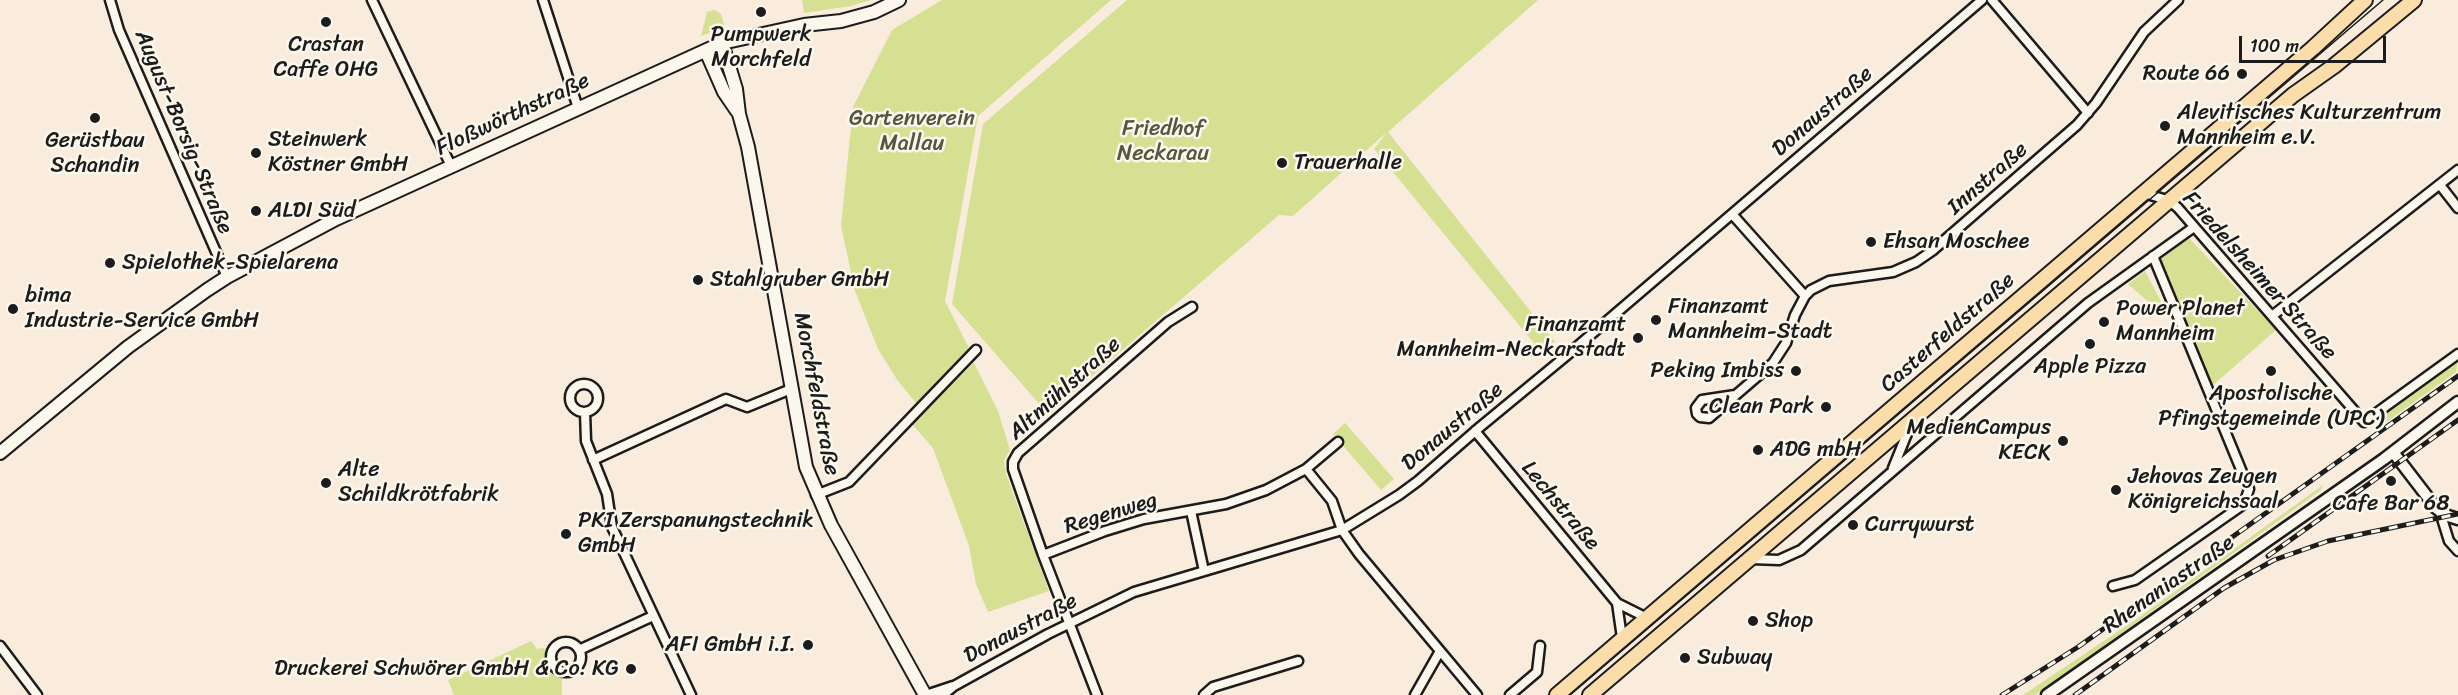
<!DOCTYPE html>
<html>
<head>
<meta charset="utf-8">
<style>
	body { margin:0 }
	#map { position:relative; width:2458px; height:695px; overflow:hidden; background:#f9ecdd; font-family:Sriracha,sans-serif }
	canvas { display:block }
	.scale { position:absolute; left:2239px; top:36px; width:147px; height:27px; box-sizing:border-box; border:3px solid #1c1c1c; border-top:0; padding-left:8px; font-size:18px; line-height:21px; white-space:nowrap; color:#1c1c1c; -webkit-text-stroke:4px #fbf7ec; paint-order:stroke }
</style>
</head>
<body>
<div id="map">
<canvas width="2458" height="695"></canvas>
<div class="scale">100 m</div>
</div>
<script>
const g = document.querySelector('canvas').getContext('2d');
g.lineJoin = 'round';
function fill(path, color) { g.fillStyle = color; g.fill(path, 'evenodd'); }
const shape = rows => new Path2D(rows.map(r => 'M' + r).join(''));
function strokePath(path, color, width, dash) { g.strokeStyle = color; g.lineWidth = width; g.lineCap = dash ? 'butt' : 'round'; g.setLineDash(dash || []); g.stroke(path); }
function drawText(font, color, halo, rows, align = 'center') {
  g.font = font + ' Sriracha,sans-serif'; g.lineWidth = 5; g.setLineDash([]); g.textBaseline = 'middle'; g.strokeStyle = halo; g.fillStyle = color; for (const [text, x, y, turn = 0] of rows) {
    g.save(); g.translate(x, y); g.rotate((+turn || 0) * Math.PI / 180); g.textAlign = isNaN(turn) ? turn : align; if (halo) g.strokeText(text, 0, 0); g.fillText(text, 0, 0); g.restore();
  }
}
fill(shape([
	[802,0,871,0,851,6,804,13],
	[942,0,1111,0,978,116,945,301,969,348,916,403,898,381,878,349,855,291,841,226,853,107,892,30],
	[1127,0,1538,0,1388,132,1555,342,1542,353,1374,149,1387,132,1293,216,1279,215,1048,414,952,304,983,124],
	[715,10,721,14,725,27,701,36,707,12],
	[2189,238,2276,330,2211,387,2179,312,2161,259],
	[2145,271,2163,305,2157,307,2152,305,2128,284],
	[2458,360,2456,372,2374,431,2385,415,2398,402],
	[974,363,998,411,1010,450,1004,460,1006,474,1049,591,988,612,976,584,969,546,933,448,912,424],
	[1345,423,1394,479,1381,490,1333,434],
	[2323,485,2321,490,2284,517,2035,695,2023,695,2138,618],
	[531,641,537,649,544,648,550,670,562,677,562,695,454,695,448,680]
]), '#d5e093');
const minor = shape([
	[110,0,119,30,227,277],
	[372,0,451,166],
	[543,0,578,108],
	[1992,0,2088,113],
	[2440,185,2458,208],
	[2144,193,2170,201,2178,208,2364,422,2458,354],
	[1732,214,1805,296],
	[2272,316,2458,170],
	'570 398a14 14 0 1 1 28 0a14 14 0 1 1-28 0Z',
	[1735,395,1702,400,1696,408,1697,414,1700,417,1709,418,1773,363,1786,343,1795,315,1805,296,1811,290,1829,281,1893,272,1916,262,1932,251,2077,125,2096,103,2144,32,2178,0],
	[585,412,586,441,607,494,612,527,691,695],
	[1475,431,1617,603,1647,618],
	[593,460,726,399,747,407,791,389],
	[1893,468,1911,424],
	[1306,469,1332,501,1342,530,1359,554,1477,695],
	[816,495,849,482,976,350],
	[1191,511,1204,571],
	[2440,512,2449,541,2458,551],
	[1043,555,1105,531,1144,519,1226,504,1266,490,1306,469,1338,442],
	[1751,559,1779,560,1801,550,2088,303,2194,227],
	[2113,586,2135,580,2244,504,2249,489,2153,256],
	[1617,603,1622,638],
	'551 657a15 15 0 1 1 30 0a15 15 0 1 1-30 0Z',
	[0,646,37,695],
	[579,650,653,616],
	[926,695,953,686],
	[943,695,954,686,1048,634,1134,592,1342,530,1399,495,1418,481,1480,427,1566,356,1982,0],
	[1097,695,1043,555,1013,469,1013,462,1018,453,1168,322,1192,307],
	[1204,695,1213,687,1298,661],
	[1415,695,1440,651],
	[1510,695,1537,672,1540,646]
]);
const tertiary = shape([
	[2393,452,2436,508,2448,516,2458,519],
	[2047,695,2384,459,2458,402]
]);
const secondary = shape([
	[722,43,736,89,739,114,748,147,806,467,831,525,925,695],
	[706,51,724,92,737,111],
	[0,453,128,347,207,290,227,277,336,219,722,43,804,25,841,21,874,12,899,0]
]);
const primary = shape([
	[1557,695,2313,48,2365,0],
	[1590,695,2293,95,2334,66,2414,0]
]);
strokePath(minor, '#1c1c1c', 13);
strokePath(tertiary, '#1c1c1c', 15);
strokePath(secondary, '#1c1c1c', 16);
strokePath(primary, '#1c1c1c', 18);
strokePath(minor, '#fbf7ec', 8);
strokePath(tertiary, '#fbf7ec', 10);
strokePath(secondary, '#fbf7ec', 12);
strokePath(primary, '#fbddab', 14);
strokePath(shape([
	[1570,695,2383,0]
]), '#1c1c1c', 1.5);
const rail = shape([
	[2268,556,2458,420],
	[2002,695,2078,647,2458,376],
	[2075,695,2224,588,2274,560,2328,541,2458,514]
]);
strokePath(rail, '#1c1c1c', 5);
strokePath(rail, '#fbf7ec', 3, [9]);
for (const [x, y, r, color] of [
	[761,12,6,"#1c1c1c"],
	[326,22,6,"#1c1c1c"],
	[2242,74,6,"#1c1c1c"],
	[95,118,6,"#1c1c1c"],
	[2165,126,6,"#1c1c1c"],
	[256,153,6,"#1c1c1c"],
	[1282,163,6,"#1c1c1c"],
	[256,211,6,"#1c1c1c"],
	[1871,242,6,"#1c1c1c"],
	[110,263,6,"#1c1c1c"],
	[698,280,6,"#1c1c1c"],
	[13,309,6,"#1c1c1c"],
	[1656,320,6,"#1c1c1c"],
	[2104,322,6,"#1c1c1c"],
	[1638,338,6,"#1c1c1c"],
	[2090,344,6,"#1c1c1c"],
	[1796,371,6,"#1c1c1c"],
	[2271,371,6,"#1c1c1c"],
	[1826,407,6,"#1c1c1c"],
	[2063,441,6,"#1c1c1c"],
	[1758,450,6,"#1c1c1c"],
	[2391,481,6,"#1c1c1c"],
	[326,483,6,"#1c1c1c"],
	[2116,490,6,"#1c1c1c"],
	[1853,525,6,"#1c1c1c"],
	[566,534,6,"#1c1c1c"],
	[1753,621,6,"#1c1c1c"],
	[808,645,6,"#1c1c1c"],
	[1685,658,6,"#1c1c1c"],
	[631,669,6,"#1c1c1c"]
]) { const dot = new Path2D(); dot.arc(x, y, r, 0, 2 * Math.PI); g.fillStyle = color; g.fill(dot); strokePath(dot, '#fbf7ec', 2); }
drawText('22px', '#1c1c1c', '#fbf7ec', [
	["Pumpwerk",761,35,"center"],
	["Morchfeld",761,60,"center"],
	["Crastan",326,45,"center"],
	["Caffe OHG",326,70,"center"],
	["Route 66",2230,74,"right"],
	["Alevitisches Kulturzentrum",2177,113],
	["Mannheim e.V.",2177,138],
	["Steinwerk",268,140],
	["Köstner GmbH",268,165],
	["Gerüstbau",95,141,"center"],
	["Schandin",95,166,"center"],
	["Trauerhalle",1294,163],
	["ALDI Süd",268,211],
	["Ehsan Moschee",1883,242],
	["Spielothek-Spielarena",122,263],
	["Stahlgruber GmbH",710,280],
	["bima",25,296],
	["Industrie-Service GmbH",25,321],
	["Finanzamt",1668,307],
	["Mannheim-Stadt",1668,332],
	["Power Planet",2116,309],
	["Mannheim",2116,334],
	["Finanzamt",1626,325,"right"],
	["Mannheim-Neckarstadt",1626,350,"right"],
	["Apple Pizza",2090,367,"center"],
	["Peking Imbiss",1784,371,"right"],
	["Apostolische",2271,394,"center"],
	["Pfingstgemeinde (UPC)",2271,419,"center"],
	["Clean Park",1814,407,"right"],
	["MedienCampus",2051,428,"right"],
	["KECK",2051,453,"right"],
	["ADG mbH",1770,450],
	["Alte",338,470],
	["Schildkrötfabrik",338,495],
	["Jehovas Zeugen",2128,477],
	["Königreichssaal",2128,502],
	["Cafe Bar 68",2391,504,"center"],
	["PKI Zerspanungstechnik",578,521],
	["GmbH",578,546],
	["Currywurst",1865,525],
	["Shop",1765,621],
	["AFI GmbH i.I.",796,645,"right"],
	["Subway",1697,658],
	["Druckerei Schwörer GmbH & Co. KG",619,669,"right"]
], 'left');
drawText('22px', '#1c1c1c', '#fbf7ec', [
	["Donaustraße",1823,112,-41],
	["Floßwörthstraße",513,115,-25],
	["August-Borsig-Straße",183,132,67],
	["Innstraße",1988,179,-41],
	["Friedelsheimer Straße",2259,276,48],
	["Casterfeldstraße",1948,333,-41],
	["Altmühlstraße",1065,389,-42],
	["Morchfeldstraße",816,394,79],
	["Donaustraße",1453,427,-40],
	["Lechstraße",1560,506,50],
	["Regenweg",1111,514,-17],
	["Rhenaniastraße",2169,585,-35],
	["Donaustraße",1021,629,-28]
]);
drawText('22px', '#545740', '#fbf7ec', [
	["Gartenverein",912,119],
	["Mallau",912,144],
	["Friedhof",1163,129],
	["Neckarau",1163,154]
]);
</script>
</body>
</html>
